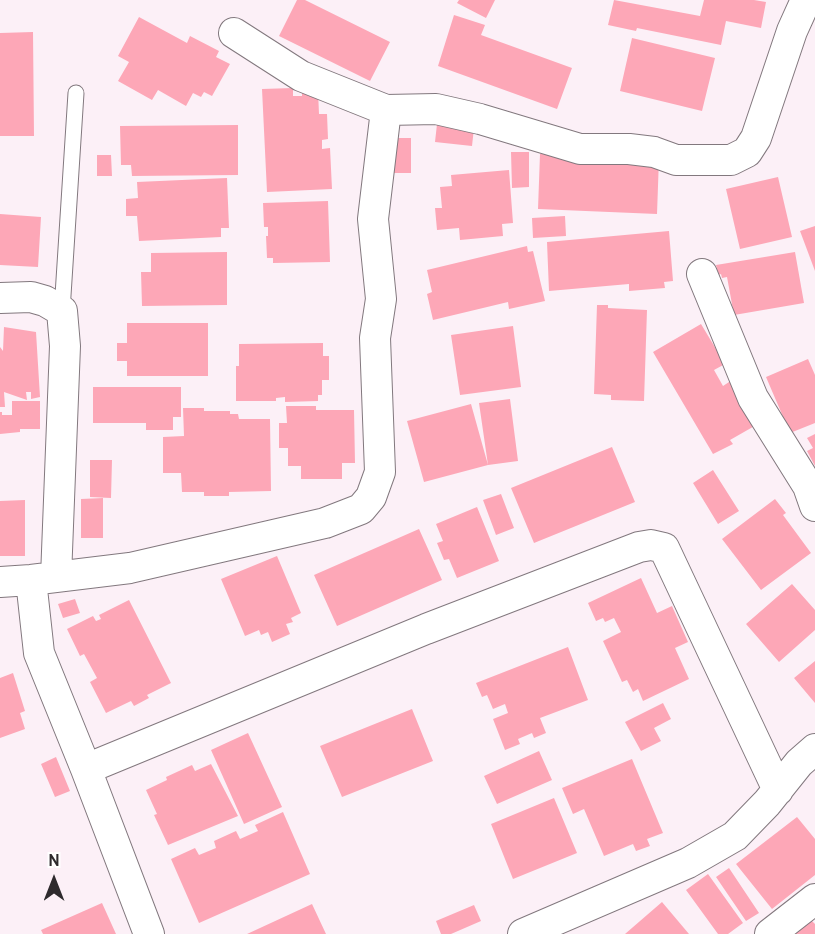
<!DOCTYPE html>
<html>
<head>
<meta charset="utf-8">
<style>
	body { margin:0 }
	#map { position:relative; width:815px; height:934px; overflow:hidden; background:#fcf0f7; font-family:Overpass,sans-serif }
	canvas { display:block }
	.north { position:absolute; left:24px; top:850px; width:60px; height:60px; -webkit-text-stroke:4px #fff; paint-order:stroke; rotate:0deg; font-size:16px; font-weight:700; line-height:24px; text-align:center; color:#2e2a2d }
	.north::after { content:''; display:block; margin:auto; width:21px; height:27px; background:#2e2a2d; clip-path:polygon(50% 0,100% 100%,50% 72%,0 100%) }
</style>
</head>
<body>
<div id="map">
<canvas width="815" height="934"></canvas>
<div class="north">N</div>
</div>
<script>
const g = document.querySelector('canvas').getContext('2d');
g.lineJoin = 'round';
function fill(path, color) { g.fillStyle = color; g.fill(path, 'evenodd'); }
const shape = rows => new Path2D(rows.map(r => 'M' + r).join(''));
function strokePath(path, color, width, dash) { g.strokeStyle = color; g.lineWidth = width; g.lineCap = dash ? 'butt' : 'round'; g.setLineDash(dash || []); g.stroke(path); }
fill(shape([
	[297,0,305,0,390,42,370,81,279,36],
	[459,0,495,0,486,18,457,3],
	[614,0,700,16,704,0,754,0,766,2,761,28,726,21,721,45,637,28,636,31,608,25],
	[454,15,485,25,481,35,572,68,557,109,438,66],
	[139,17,187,43,190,36,219,51,216,57,230,64,212,96,204,92,201,97,193,93,186,106,158,90,152,100,118,81,129,62,118,56],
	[33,32,34,136,0,136,0,33],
	[632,38,715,58,702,111,620,91],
	[293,88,293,96,302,96,302,91,318,91,319,114,327,114,328,139,322,140,322,149,330,148,332,189,267,192,262,89],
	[437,124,474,128,472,146,435,142],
	[238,125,238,175,132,176,131,165,121,165,120,126],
	[392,138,411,138,411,173,392,173],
	[511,152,529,152,529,187,512,188],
	[540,154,659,158,657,214,538,209],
	[97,155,111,155,112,176,97,176],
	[509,170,513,223,502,224,503,236,460,240,459,228,437,230,435,208,442,208,440,187,452,186,451,175],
	[778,177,792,237,740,249,726,189],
	[227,178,229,228,221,228,221,237,139,241,137,216,126,216,126,199,138,198,137,182],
	[328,201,330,262,273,263,273,258,267,258,266,236,268,236,268,227,264,227,263,203],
	[0,214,41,217,38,267,0,265],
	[565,216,566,236,533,238,532,218],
	[815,226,815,271,800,231],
	[669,231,673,281,664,282,665,288,629,291,629,284,549,291,547,242],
	[527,246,528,252,533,251,545,301,509,309,508,302,433,320,427,294,432,292,427,270],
	[227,252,227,305,142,306,141,272,151,272,151,253],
	[795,252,804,303,734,315,727,277,722,278,721,274,718,275,716,265],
	[597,305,608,305,608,308,647,310,644,401,611,400,611,395,594,394],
	[127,323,208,323,208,376,127,376,127,361,117,361,117,343,127,343],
	[701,324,725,364,714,370,723,386,732,380,758,424,730,440,733,444,713,454,653,352],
	[513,326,521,387,460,395,451,335],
	[4,327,36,332,40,397,31,399,31,392,26,392,27,400,4,392,5,407,0,407,0,347,3,351],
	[323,343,323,356,329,356,329,380,322,380,322,395,318,395,318,401,285,402,285,397,276,398,276,401,236,401,236,366,239,366,239,344],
	[808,359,815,375,815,423,790,433,766,377],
	[93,387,181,387,181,417,173,417,173,430,146,430,146,423,93,423],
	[510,399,518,461,488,465,479,403],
	[12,401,40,401,40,429,20,429,20,432,0,434,0,412,2,412,2,415,12,415],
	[471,404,488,465,424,482,407,421],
	[286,406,316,406,316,410,354,410,355,463,342,463,342,479,301,479,301,466,288,466,288,448,279,448,279,423,287,423],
	[183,408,204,408,204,411,230,411,230,414,238,414,239,419,270,419,271,491,229,492,229,496,204,496,204,492,182,492,181,473,163,473,163,437,184,436],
	[815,434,815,466,807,451,813,448,807,438],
	[612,447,635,502,534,543,511,488],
	[90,460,112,460,111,498,90,497],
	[713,470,739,511,718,524,693,483],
	[501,494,514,528,496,535,483,500],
	[103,498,103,538,81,538,81,499],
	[775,499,786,513,783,515,811,553,761,590,722,539],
	[25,500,25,556,0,556,0,501],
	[477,507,499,561,457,578,449,559,444,560,437,543,443,541,436,524],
	[419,529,442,580,337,626,314,575],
	[277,556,301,613,291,618,293,622,286,624,290,634,272,642,268,632,261,635,259,630,245,636,221,579],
	[641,578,657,613,672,606,688,642,675,648,689,679,643,701,638,689,633,692,627,680,622,682,603,641,621,632,614,618,605,622,603,618,596,621,588,603],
	[792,584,815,610,815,630,779,662,746,624],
	[75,599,80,613,63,618,58,604],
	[129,600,171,683,147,695,149,698,134,706,131,701,106,713,90,682,97,678,84,654,80,656,67,629,93,616,96,621,101,619,99,615],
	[568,647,588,700,540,718,546,733,534,738,532,733,518,739,520,744,505,750,493,719,508,713,505,704,493,709,487,695,482,697,476,683],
	[815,661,815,703,794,678],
	[13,673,25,711,20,713,25,729,0,738,0,678],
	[663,703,671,719,654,728,661,741,641,751,625,722],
	[412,709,433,761,342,797,320,746],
	[248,733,282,807,244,824,211,750],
	[539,751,552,780,497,804,484,776],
	[56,757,70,791,55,797,41,764],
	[632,759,663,833,647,839,650,846,636,851,633,844,604,856,584,809,573,814,562,788],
	[211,764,238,816,168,845,154,815,157,814,146,790,167,780,166,777,192,765,195,771],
	[554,798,577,853,513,879,491,824],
	[283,812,310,874,199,923,171,859,195,848,199,855,216,848,214,841,236,831,240,839,258,831,255,825],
	[797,817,815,839,815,875,772,909,736,864],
	[729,868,759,913,746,921,716,877],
	[708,874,743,923,728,934,718,934,686,890],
	[662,902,689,934,625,934],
	[102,903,116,934,43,934,41,930],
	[312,904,326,934,247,934],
	[474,905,481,921,451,934,441,934,436,921],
	[810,919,815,924,815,934,794,934]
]), '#fda7b7');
const lane = shape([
	[62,311,76,93]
]);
const street = shape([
	[234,33,301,76,386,110,436,109,480,119,580,149,629,149,654,152,676,160,731,160,747,152,756,138,792,31,806,0],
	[702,274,753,398,808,486,815,506],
	[0,298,31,297,45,301,62,311,65,346,56,577],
	[31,580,39,653,86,769,149,934],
	[0,582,31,580,130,568,325,523,361,509,371,497,380,472,375,338,381,299,373,219,386,110],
	[86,769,426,629,639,547,651,545,664,548,778,790],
	[523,934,688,863,735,836,767,803,799,763,815,749],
	[770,934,815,899]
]);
strokePath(lane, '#82787e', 17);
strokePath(street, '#82787e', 32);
strokePath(lane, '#fff', 15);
strokePath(street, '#fff', 30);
</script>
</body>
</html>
